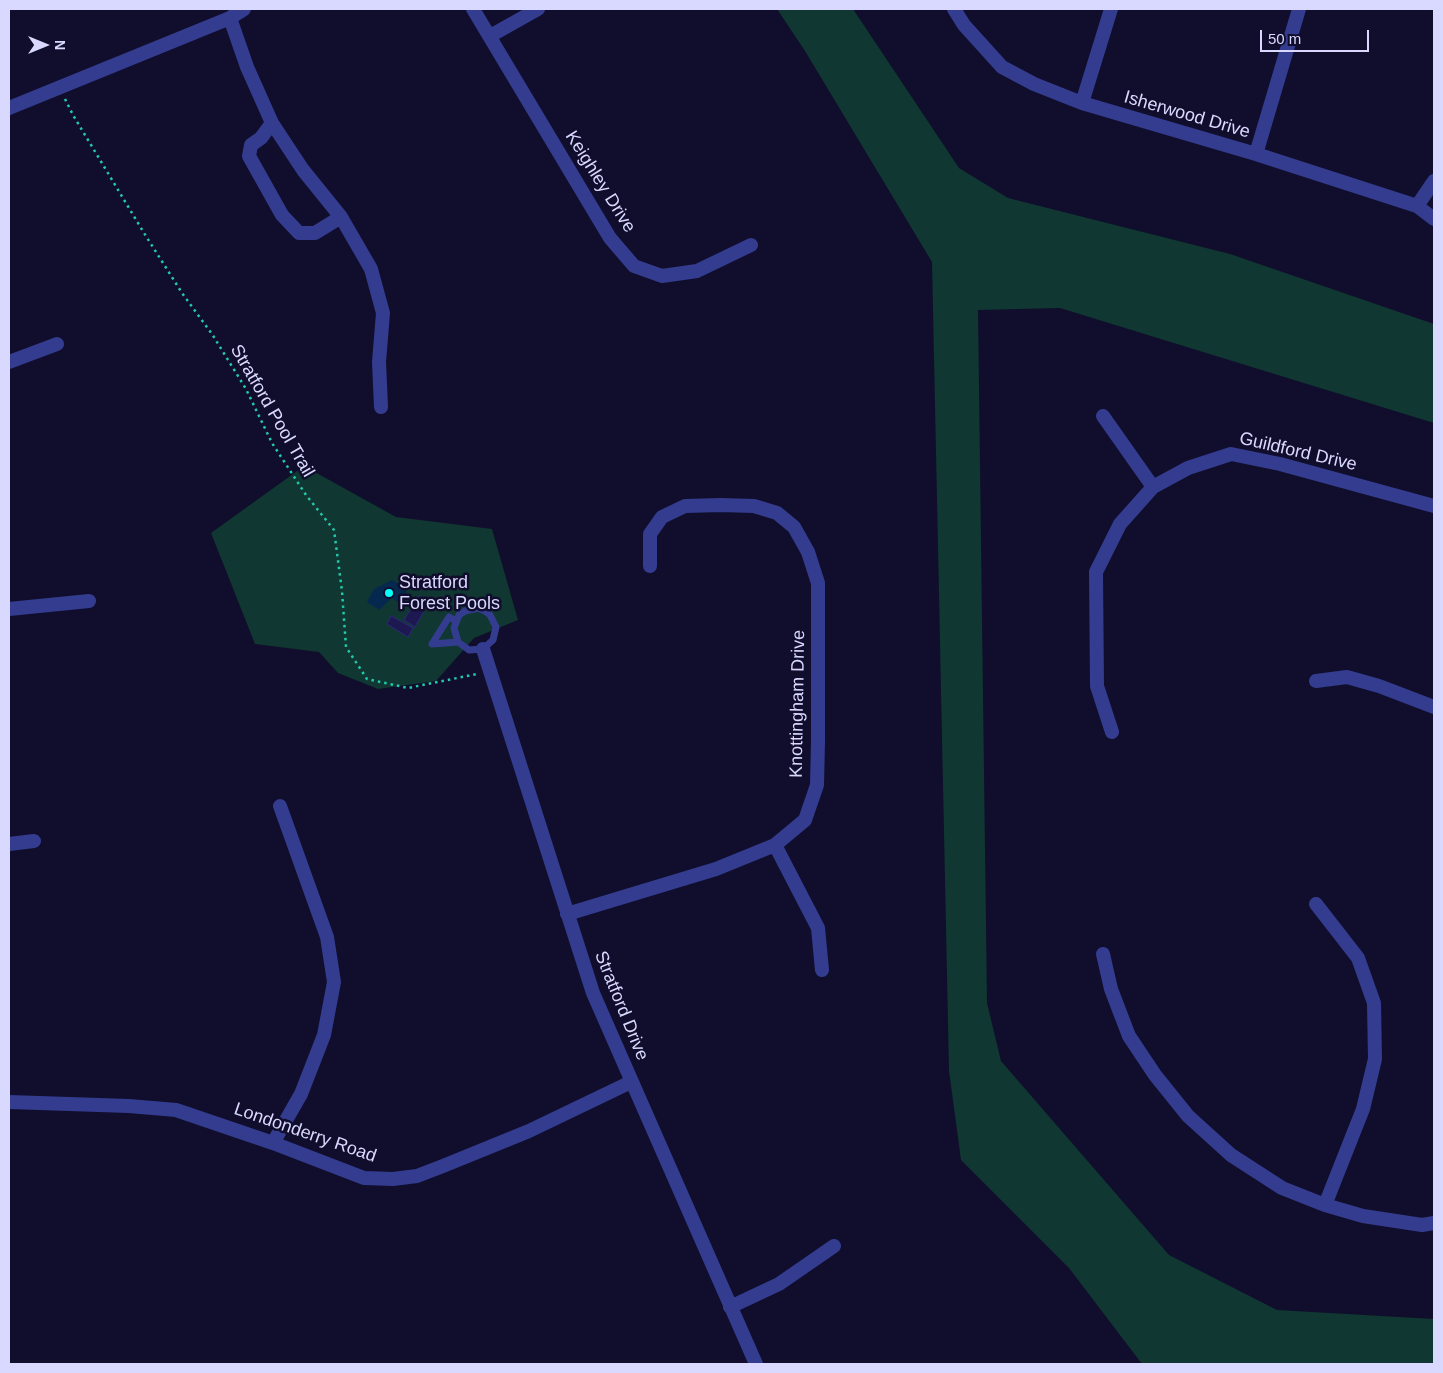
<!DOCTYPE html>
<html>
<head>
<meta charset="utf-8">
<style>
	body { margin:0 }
	#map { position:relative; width:1443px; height:1373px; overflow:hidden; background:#100e2c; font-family:Arial,sans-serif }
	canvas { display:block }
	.frame { position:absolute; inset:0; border:10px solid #d9d9ff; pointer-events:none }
	.north { position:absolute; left:20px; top:20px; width:50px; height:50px; -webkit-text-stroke:4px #100e2c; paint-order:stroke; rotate:90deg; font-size:14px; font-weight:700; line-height:20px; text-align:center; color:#d9d9ff }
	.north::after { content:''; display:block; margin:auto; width:18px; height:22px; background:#d9d9ff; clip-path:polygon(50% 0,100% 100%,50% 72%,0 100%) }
	.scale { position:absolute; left:1260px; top:30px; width:109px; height:22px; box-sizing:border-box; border:2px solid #d9d9ff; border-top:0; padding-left:6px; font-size:15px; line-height:18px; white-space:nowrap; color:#d9d9ff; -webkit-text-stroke:4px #100e2c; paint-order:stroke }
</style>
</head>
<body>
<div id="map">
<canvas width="1443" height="1373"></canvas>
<div class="frame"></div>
<div class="north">N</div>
<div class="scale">50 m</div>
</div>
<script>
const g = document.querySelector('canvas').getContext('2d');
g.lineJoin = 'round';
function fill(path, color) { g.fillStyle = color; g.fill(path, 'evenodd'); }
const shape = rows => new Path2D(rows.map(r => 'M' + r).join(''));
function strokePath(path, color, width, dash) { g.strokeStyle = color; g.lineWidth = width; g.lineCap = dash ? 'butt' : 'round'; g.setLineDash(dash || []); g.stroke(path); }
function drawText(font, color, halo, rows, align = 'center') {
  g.font = font + ' Arial,sans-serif'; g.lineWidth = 5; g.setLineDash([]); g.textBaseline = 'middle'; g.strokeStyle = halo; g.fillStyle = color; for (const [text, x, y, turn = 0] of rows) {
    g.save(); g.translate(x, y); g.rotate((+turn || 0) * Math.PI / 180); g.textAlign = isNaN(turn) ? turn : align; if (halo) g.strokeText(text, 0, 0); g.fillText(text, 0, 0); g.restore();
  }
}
fill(shape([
	[777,9,853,9,959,168,1008,198,1230,254,1434,324,1434,423,1060,308,978,310,987,1003,1001,1061,1169,1255,1277,1310,1434,1319,1434,1364,1142,1364,1069,1268,961,1160,949,1071,932,262,805,51],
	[304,466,396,517,492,529,518,620,474,638,436,681,378,689,338,673,319,652,255,644,211,533]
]), '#103731');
fill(shape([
	[392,580,406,588,407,597,403,605,392,598,379,610,367,602,374,589]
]), '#05284f');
const building = shape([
	[419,596,429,602,415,627,404,620,419,596],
	[391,616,413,628,408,637,387,624,391,616]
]);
fill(building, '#1d184f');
strokePath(building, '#2e277e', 1);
strokePath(shape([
	[65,99,73,115,144,233,182,293,212,334,246,389,272,443,306,495,334,530,342,591,346,647,367,679,408,688,477,674]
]), '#22caac', 2.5, [2.5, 4]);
strokePath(shape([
	[456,621,449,617,432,644,458,642,469,650,483,649,493,640,496,627,490,615,485,611,478,608,465,611,459,615,454,628,458,642]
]), '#343c90', 7);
strokePath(shape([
	[473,9,610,238,634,266,662,276,697,271,751,245],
	[954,9,964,25,1002,67,1034,84,1082,103,1256,154,1417,206,1434,219],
	[230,18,247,67,272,123,303,170,341,217,371,269,383,313,379,362,381,407],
	[490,36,538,9],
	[1082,103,1111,9],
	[9,108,230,18,244,9],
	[272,123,261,138,251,145,249,156,282,215,299,233,315,233,341,217],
	[1256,154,1299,9],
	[1417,206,1434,181],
	[9,362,57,344],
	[1103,416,1153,487],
	[9,609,89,601],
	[483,649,593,993,756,1364],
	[1316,681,1347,677,1379,686,1434,707],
	[1112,732,1097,686,1096,572,1120,524,1153,487,1188,468,1231,454,1280,464,1434,506],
	[9,844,34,841],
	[775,845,818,928,822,970],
	[1316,904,1358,958,1374,1003,1375,1059,1363,1109,1325,1205],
	[567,914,716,869,775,845,805,820,817,785,818,742,818,583,808,552,794,527,777,513,754,506,721,505,685,506,662,517,650,534,650,566],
	[1103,954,1111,989,1129,1036,1155,1075,1188,1116,1231,1155,1282,1188,1325,1205,1363,1216,1422,1225,1434,1223],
	[9,1102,129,1106,176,1110,273,1143,364,1178,393,1179,417,1176,443,1166,529,1131,631,1082],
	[273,1143,301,1094,324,1035,334,982,327,937,280,806],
	[730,1307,779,1284,834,1246]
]), '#343c90', 14);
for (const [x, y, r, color] of [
	[389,593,5,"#05fffa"]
]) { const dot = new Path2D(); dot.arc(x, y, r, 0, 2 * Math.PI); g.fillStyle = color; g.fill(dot); strokePath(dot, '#100e2c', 2); }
drawText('18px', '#d9d9ff', '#100e2c', [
	["Isherwood Drive",1187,115,16],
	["Keighley Drive",600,182,58],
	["Stratford Pool Trail",272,411,60],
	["Guildford Drive",1298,452,13],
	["Knottingham Drive",798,704,-89],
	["Stratford Drive",621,1006,68],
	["Londonderry Road",305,1133,19]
]);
drawText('18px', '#d9d9ff', '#100e2c', [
	["Stratford",399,583],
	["Forest Pools",399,604]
], 'left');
</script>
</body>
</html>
